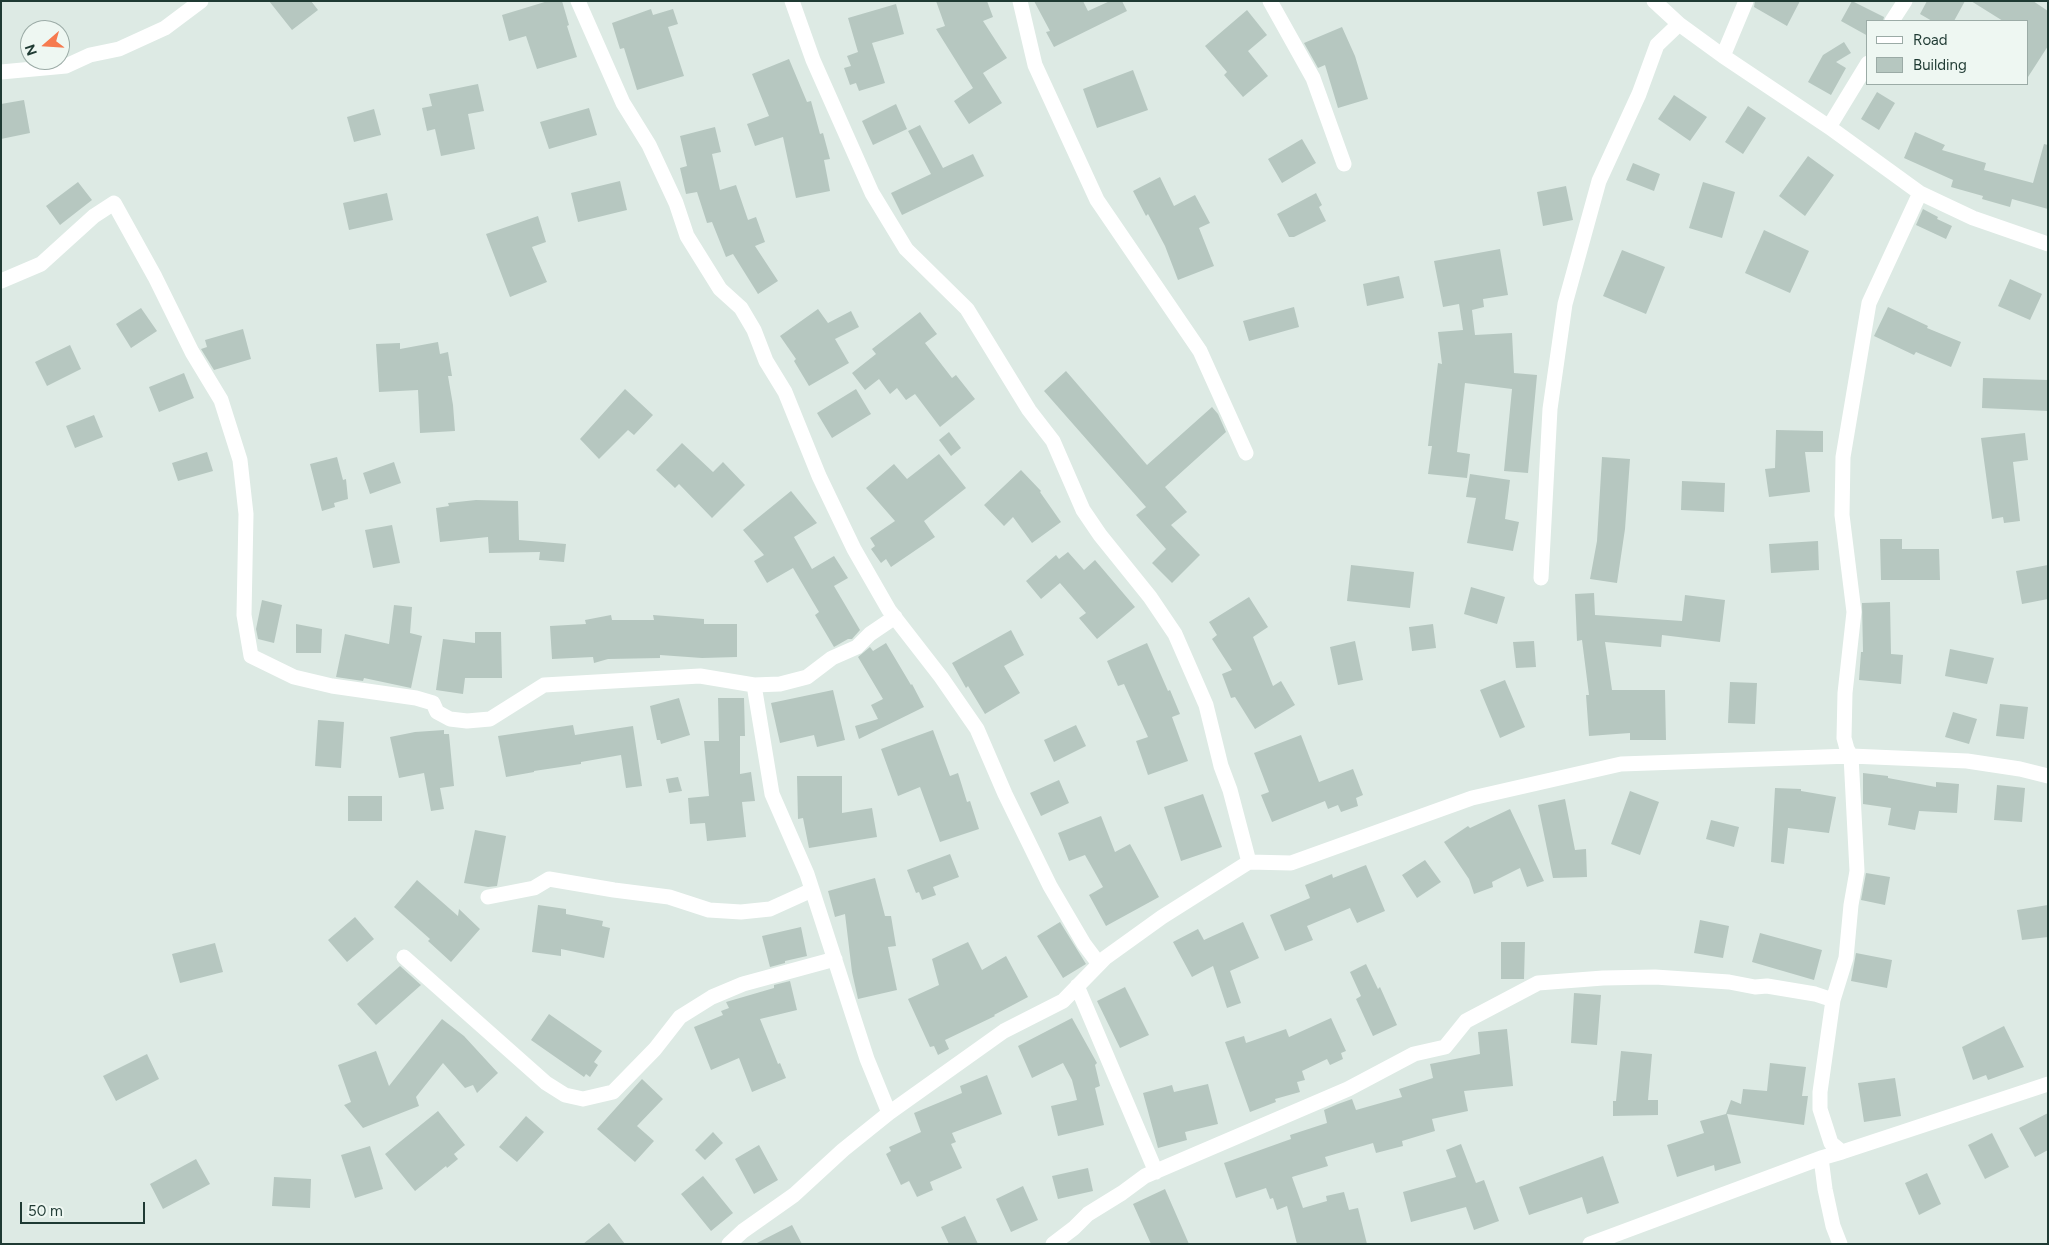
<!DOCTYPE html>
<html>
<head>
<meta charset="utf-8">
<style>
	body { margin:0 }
	#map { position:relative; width:2049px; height:1245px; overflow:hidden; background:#ddeae4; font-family:Figtree,sans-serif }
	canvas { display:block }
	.frame { position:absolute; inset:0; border:2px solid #1f3a33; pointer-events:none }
	.legend { position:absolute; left:1866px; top:20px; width:162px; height:65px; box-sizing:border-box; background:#eef7f2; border:1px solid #9baba6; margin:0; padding:6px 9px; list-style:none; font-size:15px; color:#1f3a33 }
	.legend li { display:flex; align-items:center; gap:10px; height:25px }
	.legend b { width:25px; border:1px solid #9baba6 }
	.north { position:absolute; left:20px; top:20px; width:50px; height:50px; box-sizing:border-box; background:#eef7f2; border:1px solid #9baba6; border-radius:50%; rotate:251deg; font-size:14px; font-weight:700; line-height:20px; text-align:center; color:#1f3a33 }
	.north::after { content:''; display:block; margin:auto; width:18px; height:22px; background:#f67a4f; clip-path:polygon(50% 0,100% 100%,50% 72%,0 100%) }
	.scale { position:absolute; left:20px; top:1202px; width:125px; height:22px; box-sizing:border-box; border:2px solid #1f3a33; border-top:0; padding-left:6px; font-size:15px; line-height:18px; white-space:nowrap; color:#1f3a33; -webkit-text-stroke:4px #eef7f2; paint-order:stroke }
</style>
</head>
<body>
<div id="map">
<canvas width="2049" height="1245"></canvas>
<div class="frame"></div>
<ul class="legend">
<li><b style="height:6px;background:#fff"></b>Road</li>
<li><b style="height:14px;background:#b6c7c0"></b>Building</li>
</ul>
<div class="north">N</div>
<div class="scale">50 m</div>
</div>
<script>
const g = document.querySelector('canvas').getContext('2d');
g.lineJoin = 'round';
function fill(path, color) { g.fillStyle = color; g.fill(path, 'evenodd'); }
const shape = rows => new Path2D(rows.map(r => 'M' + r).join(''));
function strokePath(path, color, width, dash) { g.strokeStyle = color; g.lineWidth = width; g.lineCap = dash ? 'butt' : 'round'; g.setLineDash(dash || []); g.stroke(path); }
fill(shape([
	[269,1,311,1,318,10,292,30],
	[548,1,562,1,569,25,567,26,577,57,537,69,526,36,509,41,502,15],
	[936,1,987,1,993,17,983,21,1007,58,983,73,1002,103,969,124,954,101,973,88,936,29,945,26],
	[1034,1,1083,1,1088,11,1110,1,1122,1,1127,11,1054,47,1046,32,1050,31],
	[1755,1,1800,1,1787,26,1754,7],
	[1852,1,1884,17,1883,21,1868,21,1868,36,1841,21],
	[1927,1,1965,1,1954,21,1932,21,1920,14],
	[1971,1,2033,1,2048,11,2048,46,2028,77,2028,21,2003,21],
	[896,4,904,34,872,43,885,83,859,91,856,83,850,85,844,68,851,66,847,56,858,52,848,18],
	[651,9,653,15,673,9,678,24,668,27,684,76,637,90,624,48,620,49,612,23],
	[1247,10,1267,35,1248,51,1268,76,1243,97,1224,75,1227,72,1205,46],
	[1342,27,1355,56,1368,99,1338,108,1325,65,1318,68,1304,43],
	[1844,42,1851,53,1836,62,1846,68,1831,95,1808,82,1823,55],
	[789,59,807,102,811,101,820,134,823,133,830,159,824,160,830,191,796,198,783,137,755,146,747,124,769,116,752,74],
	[1133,70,1148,110,1097,128,1083,89],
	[478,84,484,111,468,114,475,149,441,156,435,129,427,131,422,108,432,106,429,94],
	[1877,92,1895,103,1879,130,1861,119],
	[1674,95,1707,117,1690,141,1658,119],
	[24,100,30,133,1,139,1,104],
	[896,104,907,129,873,145,862,121],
	[1748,106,1766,118,1743,154,1725,142],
	[589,108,597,135,549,149,540,122],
	[374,109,381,135,354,142,347,117],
	[920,125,943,168,973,154,984,176,902,215,891,193,931,174,908,131],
	[715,127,721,152,712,154,720,190,736,185,748,220,756,217,765,242,755,246,778,281,758,294,733,254,726,257,712,222,707,223,697,192,686,194,680,168,687,166,680,136],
	[1915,132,1945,145,1942,150,1986,163,1984,170,2033,183,2044,144,2048,145,2048,209,2012,199,2010,207,1982,199,1983,196,1951,187,1953,180,1904,158],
	[1302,139,1316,163,1282,183,1268,159],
	[1808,156,1834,175,1805,216,1779,196],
	[1633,163,1660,174,1654,191,1626,180],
	[1160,177,1174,206,1195,195,1210,223,1199,228,1214,266,1178,280,1165,246,1148,214,1146,216,1133,191],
	[620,181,627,210,578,222,571,193],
	[78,182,92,200,60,225,46,206],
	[1703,182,1735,192,1722,238,1689,228],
	[1566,186,1573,220,1543,226,1537,192],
	[387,193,393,220,349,230,343,203],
	[1316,193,1322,205,1319,207,1326,221,1294,237,1289,237,1277,214],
	[1923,209,1938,217,1937,219,1952,226,1946,239,1916,225],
	[538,216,546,242,532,247,547,282,510,297,486,234],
	[1764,230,1809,251,1790,293,1745,273],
	[1500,249,1508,295,1483,299,1484,307,1472,310,1475,335,1512,333,1514,373,1537,375,1528,473,1504,471,1512,389,1465,383,1457,452,1470,454,1467,478,1428,474,1432,446,1428,446,1438,363,1442,364,1438,332,1463,330,1459,304,1443,307,1434,261],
	[1622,250,1665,267,1646,314,1603,296],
	[1399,276,1404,298,1367,306,1363,284],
	[2010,279,2042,294,2030,320,1998,306],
	[1294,307,1299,327,1249,341,1243,321],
	[1888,307,1928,326,1927,328,1961,342,1951,367,1916,352,1914,355,1874,336],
	[141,308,157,331,131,348,116,324],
	[818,309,828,323,851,311,859,327,835,339,849,363,809,386,794,361,796,359,780,336],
	[920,312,937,334,925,343,952,378,956,375,975,399,940,427,915,394,906,400,897,388,890,394,879,379,865,390,852,373,876,354,872,349],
	[243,329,251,359,214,370,201,349,207,347,205,340],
	[438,342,440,354,448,352,452,376,448,376,453,405,455,431,420,433,418,390,379,392,376,344,400,343,400,349],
	[70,345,81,369,47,386,35,362],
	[1066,371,1147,465,1212,407,1218,414,1226,432,1165,487,1187,512,1171,525,1200,555,1172,583,1152,563,1166,549,1136,515,1146,507,1044,391],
	[184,373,194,398,159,412,149,387],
	[1983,378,2048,380,2048,411,1982,408],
	[625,389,653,415,634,435,628,430,599,459,580,439],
	[856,389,871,414,832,438,817,413],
	[94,415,103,437,75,448,66,426],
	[1776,430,1823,431,1823,452,1805,452,1810,492,1769,497,1765,469,1775,468],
	[949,432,961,448,951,456,939,440],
	[2025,433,2028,460,2013,462,2020,521,2004,523,2003,517,1992,519,1981,438],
	[682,443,713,472,723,462,745,485,712,518,679,484,675,488,656,470],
	[207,452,213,471,178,481,172,463],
	[939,454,966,488,924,521,935,537,891,567,886,559,881,563,871,549,875,546,870,538,895,521,866,488,894,464,907,479],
	[337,457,343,480,346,479,348,499,334,503,335,507,322,511,310,464],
	[1602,457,1630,459,1625,529,1617,583,1590,579,1597,541],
	[394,462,401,483,370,494,363,473],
	[1021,470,1041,491,1040,492,1061,522,1032,543,1013,517,1004,526,984,505],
	[1470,474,1510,480,1505,519,1519,522,1513,551,1467,543,1476,498,1466,497],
	[1682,481,1725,483,1724,512,1681,510],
	[791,491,817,523,794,537,812,569,834,556,848,578,834,586,860,630,852,639,848,639,834,647,815,615,819,612,793,568,767,583,754,561,764,555,743,530],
	[476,500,518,501,519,540,566,544,564,562,539,560,540,552,489,553,488,537,440,542,436,508,449,506,448,503],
	[392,525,400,563,373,568,365,530],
	[1880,539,1902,539,1902,549,1939,549,1940,580,1881,580],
	[1818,541,1819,570,1771,573,1769,544],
	[1068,552,1084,570,1095,560,1135,607,1097,639,1079,618,1086,613,1060,583,1041,599,1026,581,1056,555,1059,559],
	[1351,565,1414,572,1410,608,1347,601],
	[2048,565,2048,599,2022,604,2016,571],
	[1471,587,1505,597,1497,624,1464,614],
	[1594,593,1595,615,1682,621,1685,595,1725,600,1720,642,1662,635,1661,647,1605,642,1612,690,1665,690,1666,740,1630,740,1630,733,1589,736,1586,695,1589,695,1582,640,1577,641,1575,594],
	[1249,597,1268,627,1253,637,1273,686,1281,681,1295,705,1255,729,1235,697,1231,698,1222,674,1232,670,1212,639,1217,635,1209,622],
	[262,600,282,605,274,643,258,639,256,629],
	[1890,602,1891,654,1903,655,1901,684,1859,680,1861,652,1863,652,1862,603],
	[394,605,412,607,410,633,422,636,411,688,364,678,363,681,336,677,345,634,389,644],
	[611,615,612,620,654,620,653,615,704,619,704,624,737,624,737,657,702,658,660,655,660,658,608,659,594,663,593,657,552,659,550,626,586,624,585,620],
	[296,624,322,629,321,653,296,653],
	[1433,624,1436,648,1412,651,1409,627],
	[1011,630,1024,655,1004,666,1020,693,985,714,968,686,966,688,952,663],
	[475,632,501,632,502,678,465,678,463,694,436,690,443,639,475,643],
	[1355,641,1363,680,1338,685,1330,647],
	[1534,641,1536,667,1516,668,1513,642],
	[886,643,911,685,912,684,924,707,859,739,855,726,878,719,871,705,883,699,858,657,870,647,873,651],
	[1147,643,1168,691,1170,690,1180,714,1172,717,1188,761,1148,775,1136,741,1148,737,1124,684,1118,686,1107,661],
	[1950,649,1994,658,1987,684,1945,676],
	[1505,680,1525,727,1500,738,1480,690],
	[1730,682,1757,683,1755,724,1728,723],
	[833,690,845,740,817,747,814,735,780,743,771,703],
	[679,698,690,735,661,744,660,740,657,740,650,706],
	[718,698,744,698,745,736,740,736,740,774,751,772,755,801,742,802,746,837,707,841,705,823,690,824,688,798,709,796,704,741,719,741],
	[2000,704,2028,707,2024,739,1996,736],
	[1953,712,1977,719,1969,744,1945,737],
	[318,720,344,722,341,768,315,766],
	[573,725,575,735,633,726,642,786,626,788,621,755,581,762,581,764,534,771,534,772,506,777,498,736],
	[1076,725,1086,746,1054,762,1044,740],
	[444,730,444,734,449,734,454,786,440,788,444,809,431,811,424,773,399,778,390,737,415,732],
	[933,730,950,776,958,773,967,802,970,801,979,829,940,842,920,787,898,796,881,749],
	[1301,735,1319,782,1353,769,1363,795,1356,798,1358,806,1341,812,1338,805,1328,809,1325,801,1272,822,1261,795,1269,792,1254,753],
	[1863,773,1888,776,1888,778,1936,787,1936,782,1959,784,1957,813,1919,811,1915,830,1888,825,1891,808,1863,804],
	[797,776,842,776,842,813,872,808,877,837,809,848,803,818,798,819],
	[678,777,682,791,669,793,666,779],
	[1059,780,1069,803,1041,816,1030,793],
	[1997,785,2025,788,2022,822,1994,820],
	[1775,788,1801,789,1801,791,1836,797,1829,833,1788,828,1784,864,1771,862],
	[1630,791,1659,802,1640,855,1611,844],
	[1203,794,1222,847,1181,861,1164,807],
	[348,796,382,796,382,821,348,821],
	[1565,799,1575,850,1586,849,1587,877,1553,878,1538,805],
	[1510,809,1544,881,1527,887,1520,868,1492,882,1493,887,1474,894,1469,879,1444,842,1468,826,1470,828],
	[1101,816,1115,852,1130,844,1159,897,1106,926,1089,895,1103,887,1085,855,1069,861,1058,833],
	[1711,820,1739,827,1734,847,1706,839],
	[475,830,506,836,497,886,488,887,464,883],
	[950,854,959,877,933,887,936,895,922,900,919,892,916,893,907,870],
	[1425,860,1441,882,1417,898,1402,875],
	[1366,865,1385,911,1357,923,1350,908,1307,926,1313,940,1285,951,1270,915,1310,898,1305,885,1332,874,1333,878],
	[1866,873,1890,877,1885,905,1861,900],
	[875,878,885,916,891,916,896,946,888,947,897,990,858,999,852,972,845,914,835,917,828,891],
	[417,880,458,916,459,909,480,929,451,962,428,941,430,939,394,907],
	[538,905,566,909,566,914,603,921,602,926,610,928,604,958,561,949,561,956,532,952],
	[2048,905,2048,937,2022,940,2017,910],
	[355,917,374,939,347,962,328,940],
	[1700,920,1729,926,1723,958,1694,953],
	[1060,922,1086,964,1063,978,1037,936],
	[1243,922,1259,958,1230,971,1241,1003,1227,1008,1213,966,1192,977,1173,942,1198,929,1204,940],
	[801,927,807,956,785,961,785,963,770,967,762,936],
	[1760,933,1822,950,1814,980,1752,962],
	[968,942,982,970,1006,956,1028,997,994,1015,995,1016,945,1040,949,1049,938,1055,934,1046,930,1047,908,999,939,985,932,959],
	[1501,942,1525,942,1524,979,1501,979],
	[215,943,223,972,180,983,172,954],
	[1856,953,1892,960,1887,988,1851,981],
	[1366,964,1378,989,1380,987,1397,1025,1373,1036,1356,999,1361,996,1350,972],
	[400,966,421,985,376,1025,357,1004],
	[790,981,797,1010,760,1019,778,1064,780,1063,786,1078,752,1092,739,1058,711,1070,694,1027,723,1015,721,1011,729,1008,726,1002,774,988,774,985],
	[1125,987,1149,1035,1120,1048,1097,1001],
	[1574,993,1601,995,1597,1045,1571,1043],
	[549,1014,602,1051,594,1062,598,1065,590,1077,586,1074,584,1077,531,1040],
	[1072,1018,1097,1063,1095,1065,1100,1086,1095,1088,1104,1125,1058,1136,1051,1106,1077,1100,1072,1080,1063,1063,1032,1078,1018,1046],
	[1331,1018,1346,1051,1341,1053,1343,1059,1330,1065,1327,1059,1302,1071,1305,1080,1297,1082,1300,1092,1275,1099,1276,1102,1250,1112,1225,1042,1244,1036,1246,1043,1286,1029,1289,1037],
	[442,1019,464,1036,498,1073,477,1093,473,1085,465,1088,443,1063,416,1097,419,1106,363,1128,344,1105,351,1102,338,1065,376,1051,389,1086],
	[2004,1026,2024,1067,1988,1080,1986,1075,1973,1080,1962,1047],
	[1507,1029,1513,1086,1464,1091,1468,1111,1432,1119,1435,1131,1402,1141,1403,1146,1376,1153,1373,1143,1325,1157,1328,1166,1292,1177,1303,1208,1327,1201,1326,1196,1344,1192,1349,1210,1358,1208,1367,1244,1297,1244,1287,1206,1277,1210,1273,1198,1270,1199,1266,1188,1236,1198,1224,1163,1291,1139,1290,1135,1327,1123,1324,1110,1338,1104,1352,1099,1356,1110,1402,1097,1399,1089,1433,1078,1430,1064,1480,1054,1478,1032],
	[1621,1051,1652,1054,1648,1100,1658,1100,1658,1115,1613,1116,1613,1101,1616,1101],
	[147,1054,159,1079,116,1101,103,1076],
	[1770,1063,1806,1067,1802,1096,1808,1096,1804,1125,1727,1114,1741,1163,1715,1171,1714,1165,1677,1177,1667,1145,1704,1133,1700,1121,1726,1114,1731,1100,1741,1104,1743,1089,1767,1091],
	[987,1075,1002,1114,952,1133,956,1142,951,1144,962,1168,930,1182,933,1190,917,1197,909,1181,901,1185,886,1154,891,1151,889,1147,921,1132,914,1113,962,1093,960,1086],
	[1895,1078,1901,1116,1864,1122,1858,1083],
	[642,1079,663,1099,637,1126,654,1141,635,1162,597,1129],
	[1208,1084,1218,1124,1185,1132,1187,1140,1158,1148,1143,1093,1172,1085,1174,1092],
	[438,1111,465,1145,454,1154,458,1159,447,1168,446,1166,415,1191,385,1154],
	[2048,1113,2048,1150,2035,1157,2019,1128],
	[526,1116,544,1132,517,1162,499,1147],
	[713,1132,723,1143,705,1160,695,1150],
	[1992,1133,2009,1167,1985,1179,1968,1145],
	[1461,1144,1476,1183,1484,1180,1499,1221,1474,1230,1466,1207,1411,1222,1403,1192,1456,1177,1446,1150],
	[759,1145,778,1180,754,1194,735,1159],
	[370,1146,383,1189,355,1198,341,1155],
	[1603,1156,1619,1203,1587,1214,1582,1197,1529,1215,1519,1187],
	[196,1159,210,1184,163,1209,150,1184],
	[1088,1168,1093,1191,1058,1199,1052,1176],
	[1927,1173,1941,1204,1919,1215,1905,1183],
	[703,1176,733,1213,711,1231,681,1194],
	[274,1177,311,1179,310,1208,272,1206],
	[1023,1186,1038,1220,1011,1232,996,1199],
	[1165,1189,1189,1244,1151,1244,1133,1204],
	[965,1216,978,1244,949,1244,941,1227],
	[609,1223,625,1244,583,1244],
	[792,1225,802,1244,755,1244]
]), '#b6c7c0');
strokePath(shape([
	[578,1,623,103,649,145,676,203,687,236,720,289,741,308,754,330,766,361,785,392,819,476,854,549,889,610,941,677,977,729,1005,794,1050,886,1084,944,1099,964],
	[792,1,813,60,872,193,906,249,967,309,1029,410,1053,441,1083,510,1100,535,1150,597,1175,634,1206,705,1221,766,1230,790,1249,862,1291,863,1472,798,1621,764,1851,756,1967,761,2020,769,2048,776],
	[1020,1,1035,65,1097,200,1200,351,1246,453],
	[1270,1,1313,78,1344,164],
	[1654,1,1679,24,1723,56,1829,127,1920,193,1973,218,2048,244],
	[1892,21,1905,1],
	[1723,56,1746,1],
	[1,72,66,66,90,55,119,49,165,28,201,1],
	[1829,127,1868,63],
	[1,281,41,264,94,216,114,203,155,277,192,352,221,400,240,460,246,514,244,615,251,656,294,677,332,686,416,698,433,703,437,712,450,719,467,721,490,719,544,685,700,676,754,685,780,684,807,677,832,658,857,647,870,634,895,617],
	[1541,578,1550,409,1565,304,1599,181,1639,94,1657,45,1679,24],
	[754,685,772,794,807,874,867,1059,889,1113],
	[488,897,534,888,549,879,614,890,669,897,709,910,741,912,770,909,812,890],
	[404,957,546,1083,565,1095,583,1099,613,1092,655,1049,680,1017,712,997,743,984,835,959],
	[1077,986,1156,1172],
	[1842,1152,1831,1143,1820,1109,1820,1092,1833,1000,1846,958,1851,905,1857,871,1851,756,1847,749,1844,738,1845,693,1854,612,1842,515,1843,457,1869,303,1920,193],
	[1821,1158,1825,1189,1833,1226,1840,1244],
	[729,1244,743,1231,794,1195,843,1150,889,1113,1004,1031,1063,1001,1105,958,1162,917,1249,862],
	[1053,1244,1074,1228,1088,1214,1122,1193,1145,1176,1348,1089,1414,1054,1445,1047,1466,1021,1538,983,1603,978,1655,977,1729,982,1755,987,1767,986,1815,994,1833,1000],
	[1590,1244,1821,1158,1842,1152,2048,1084]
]), '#fff', 15);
</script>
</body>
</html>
